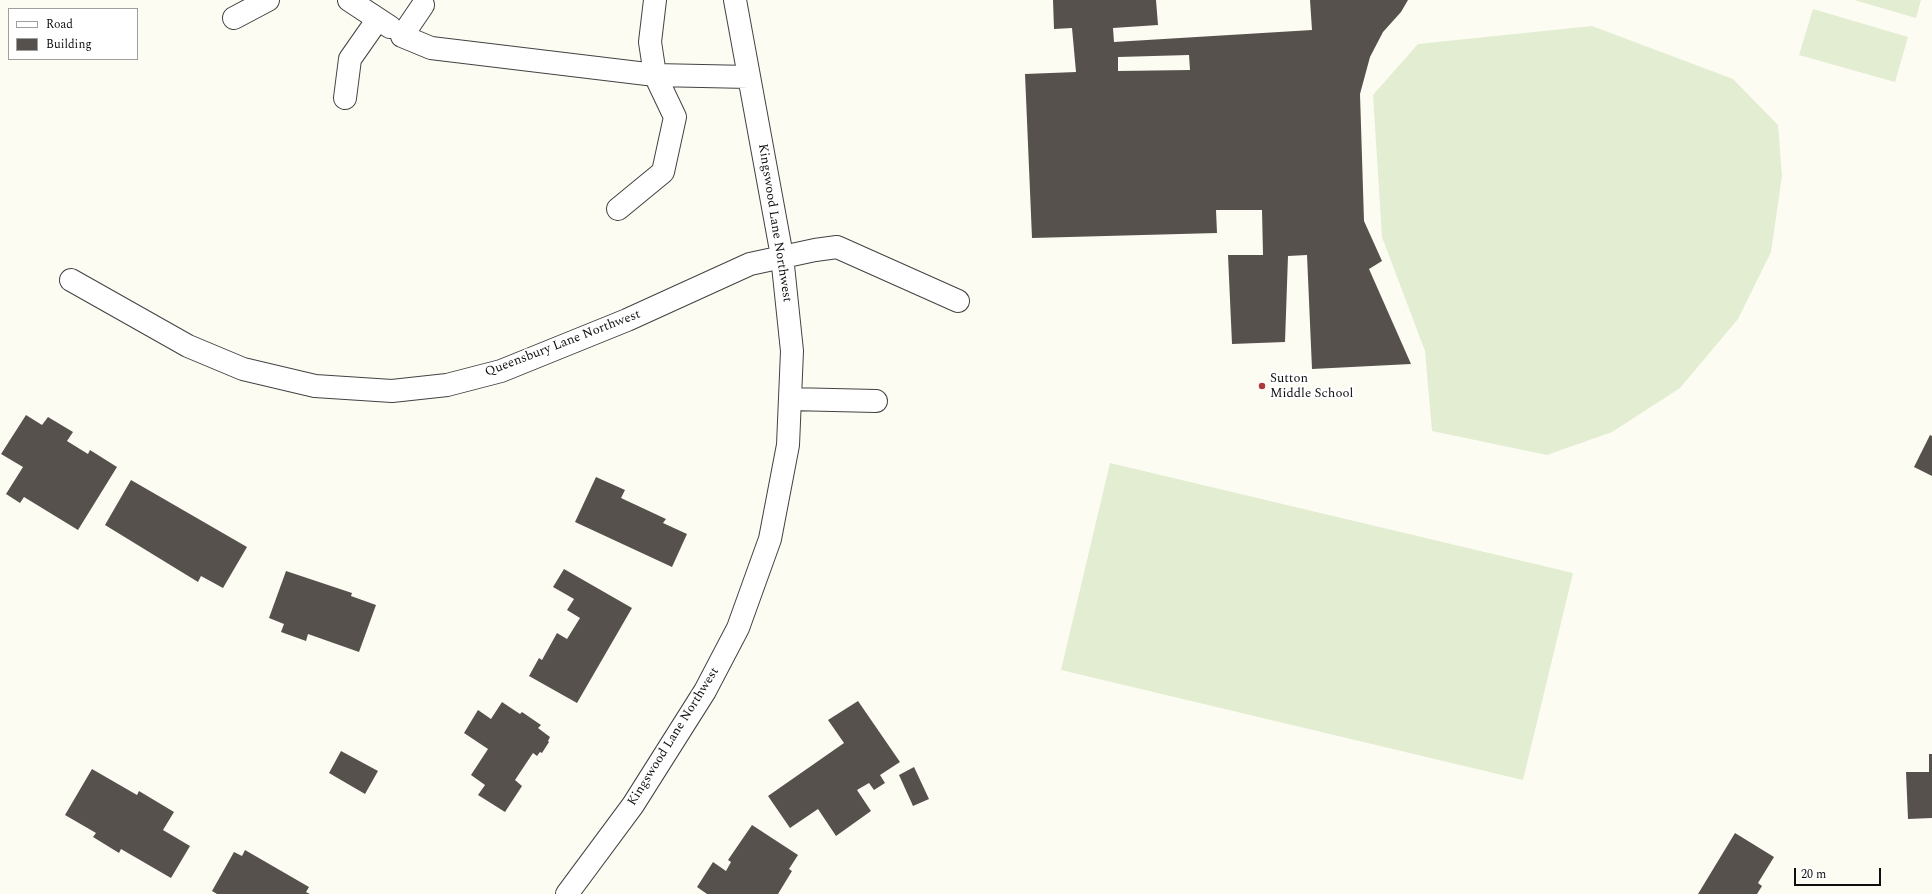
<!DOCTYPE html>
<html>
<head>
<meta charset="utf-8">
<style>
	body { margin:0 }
	#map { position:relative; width:1932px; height:894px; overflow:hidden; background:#fdfcf3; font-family:Spectral,serif }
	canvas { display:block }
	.legend { position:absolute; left:8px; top:8px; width:130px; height:52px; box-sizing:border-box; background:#fff; border:1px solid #9f9f9f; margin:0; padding:5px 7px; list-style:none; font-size:12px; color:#0f0f0f }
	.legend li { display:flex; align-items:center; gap:8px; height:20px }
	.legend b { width:20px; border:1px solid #9f9f9f }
	.scale { position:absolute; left:1794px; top:868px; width:87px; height:18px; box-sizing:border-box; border:2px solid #0f0f0f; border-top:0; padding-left:5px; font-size:12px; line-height:14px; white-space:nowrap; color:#0f0f0f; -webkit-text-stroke:3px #fff; paint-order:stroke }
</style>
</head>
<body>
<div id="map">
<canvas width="1932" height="894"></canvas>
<ul class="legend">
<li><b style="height:5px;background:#fff"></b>Road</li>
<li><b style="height:11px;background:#57514d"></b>Building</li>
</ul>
<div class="scale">20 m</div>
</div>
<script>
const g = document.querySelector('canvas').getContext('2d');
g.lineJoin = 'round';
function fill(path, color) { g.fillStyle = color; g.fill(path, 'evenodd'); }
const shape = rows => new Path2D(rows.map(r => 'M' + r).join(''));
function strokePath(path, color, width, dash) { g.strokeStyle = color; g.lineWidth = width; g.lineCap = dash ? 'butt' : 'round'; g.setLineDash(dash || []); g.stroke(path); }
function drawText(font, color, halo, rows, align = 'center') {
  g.font = font + ' Spectral,serif'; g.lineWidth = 4; g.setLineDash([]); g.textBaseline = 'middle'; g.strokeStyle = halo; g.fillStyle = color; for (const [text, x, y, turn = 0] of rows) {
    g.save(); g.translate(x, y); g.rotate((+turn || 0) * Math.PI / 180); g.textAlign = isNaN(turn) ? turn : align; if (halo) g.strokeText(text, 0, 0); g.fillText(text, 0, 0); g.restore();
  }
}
fill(shape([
	[1854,0,1921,0,1916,18],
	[1813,9,1908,37,1895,82,1799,55],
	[1592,26,1733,79,1778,125,1782,176,1771,252,1738,319,1680,388,1612,432,1547,455,1432,431,1425,351,1382,237,1373,95,1418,44],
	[1110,463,1573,573,1523,780,1061,670]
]), '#e2edd1');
fill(shape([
	[1053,0,1156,0,1158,25,1113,28,1114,42,1312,30,1310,0,1408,0,1401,12,1383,32,1370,57,1360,94,1364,221,1382,261,1369,269,1411,364,1312,369,1307,255,1288,256,1285,342,1232,344,1228,255,1263,255,1262,210,1216,210,1217,233,1032,238,1025,74,1076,72,1072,28,1054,29],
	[1189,55,1190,70,1118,71,1118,57],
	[26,415,42,425,48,417,73,432,67,441,88,454,90,450,117,467,78,530,24,497,20,503,6,494,23,467,1,454],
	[1930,435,1932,436,1932,476,1914,467],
	[596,477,625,490,621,498,666,519,663,523,687,534,672,567,575,522],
	[131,480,247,547,223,588,201,576,198,582,105,525],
	[564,569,632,608,577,703,529,676,539,658,542,660,557,633,567,639,580,618,567,610,574,599,553,587],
	[286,571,352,593,351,596,376,605,359,652,308,634,306,641,281,632,284,624,269,618],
	[858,701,900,762,880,775,885,783,874,790,869,783,857,790,871,811,836,836,818,809,790,828,768,796,844,743,828,720],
	[502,702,520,714,522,712,541,725,538,728,550,737,548,741,549,742,542,753,540,752,537,756,533,753,515,780,522,786,505,812,478,795,485,785,471,775,488,749,464,733,478,710,491,719],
	[341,751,378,771,365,794,329,773],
	[1929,754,1932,754,1932,818,1908,819,1906,772,1929,772],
	[914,767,929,799,913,806,899,775],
	[92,769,137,795,139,791,174,812,163,830,190,846,171,878,121,849,119,853,93,837,96,833,65,815],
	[752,825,798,855,789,869,792,871,778,894,707,894,697,887,713,862,726,871,731,862,728,860],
	[1735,833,1774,857,1758,883,1762,886,1757,894,1698,894],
	[245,850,309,887,306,892,310,894,217,894,212,891,234,852,242,856]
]), '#57514d');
const minor = shape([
	[349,0,390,27],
	[655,0,650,42,655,75,749,77],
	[423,5,402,36,431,48,655,75,675,117,663,172,618,209],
	[234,18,268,0],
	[345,98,350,59,378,19],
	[71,280,188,346,243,369,315,386,392,391,447,385,501,371,627,320,750,264,815,250,837,247,958,301],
	[790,399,876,401],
	[567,894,633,805,705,691,738,628,770,539,788,445,792,351,782,256,735,0]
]);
strokePath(minor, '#424242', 24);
strokePath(minor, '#fff', 22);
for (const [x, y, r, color] of [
	[1262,386,4,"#af3839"]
]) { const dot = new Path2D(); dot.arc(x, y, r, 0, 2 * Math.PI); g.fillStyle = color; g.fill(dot); strokePath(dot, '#fff', 1.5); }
drawText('13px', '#0f0f0f', '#fff', [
	["Kingswood Lane Northwest",774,223,81],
	["Queensbury Lane Northwest",563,344,-21],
	["Kingswood Lane Northwest",674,737,-58]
]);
drawText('13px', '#0f0f0f', '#fff', [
	["Sutton",1270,379],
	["Middle School",1270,394]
], 'left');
</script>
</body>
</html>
